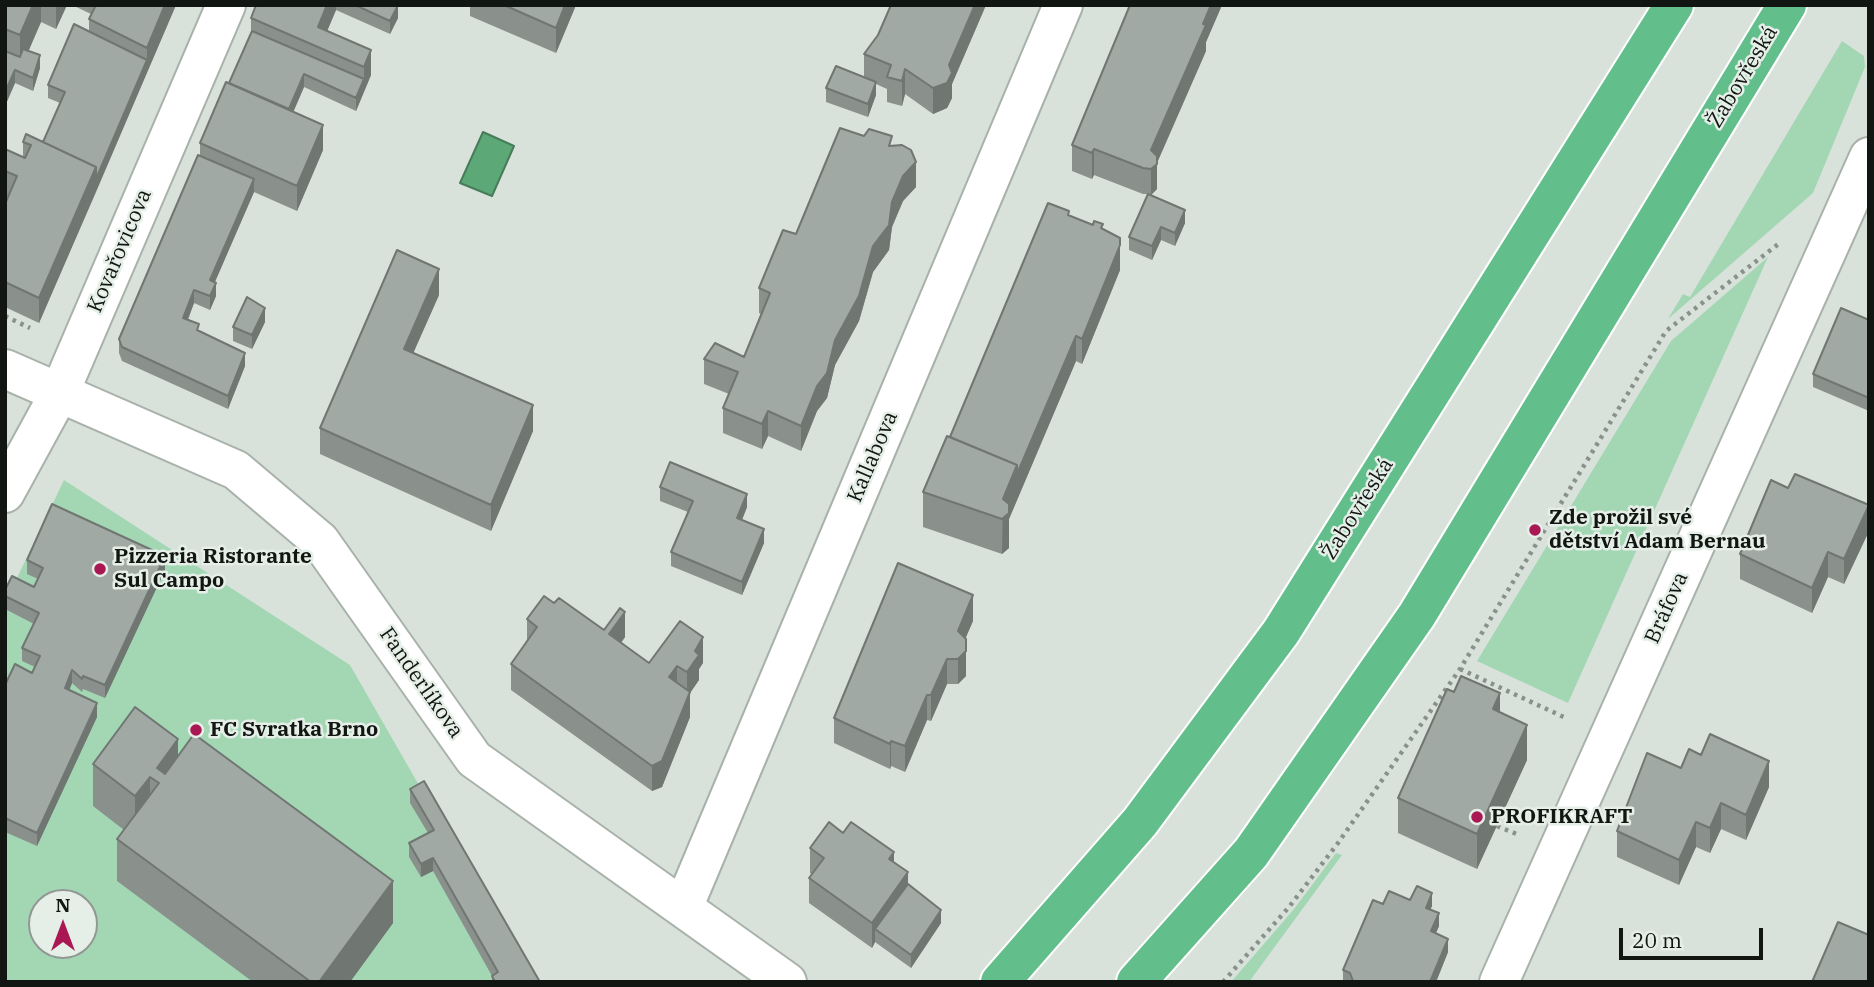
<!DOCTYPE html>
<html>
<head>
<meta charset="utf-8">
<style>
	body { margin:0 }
	#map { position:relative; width:1874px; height:987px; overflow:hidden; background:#d8e2db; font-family:"IBM Plex Serif",serif }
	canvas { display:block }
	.frame { position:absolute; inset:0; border:7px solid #121613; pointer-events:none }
	.north { position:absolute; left:28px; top:889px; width:70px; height:70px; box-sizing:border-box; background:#e5efe8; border:2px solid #919893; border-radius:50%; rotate:0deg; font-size:19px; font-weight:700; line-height:28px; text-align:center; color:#121613 }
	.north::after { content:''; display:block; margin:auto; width:24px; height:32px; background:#a91852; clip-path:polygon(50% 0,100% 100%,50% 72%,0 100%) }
	.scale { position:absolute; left:1619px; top:928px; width:144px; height:32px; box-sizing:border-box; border:4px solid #121613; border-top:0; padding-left:9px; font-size:21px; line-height:24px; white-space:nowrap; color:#121613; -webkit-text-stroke:5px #e5efe8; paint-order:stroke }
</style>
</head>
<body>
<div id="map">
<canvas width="1874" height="987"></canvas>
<div class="frame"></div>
<div class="north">N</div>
<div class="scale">20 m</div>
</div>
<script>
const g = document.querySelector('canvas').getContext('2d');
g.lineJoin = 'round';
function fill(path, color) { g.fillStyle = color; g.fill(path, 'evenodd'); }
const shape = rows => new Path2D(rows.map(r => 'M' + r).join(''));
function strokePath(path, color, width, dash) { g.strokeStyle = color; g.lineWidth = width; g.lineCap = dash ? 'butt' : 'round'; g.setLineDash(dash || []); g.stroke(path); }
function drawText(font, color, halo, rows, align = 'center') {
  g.font = font + ' "IBM Plex Serif",serif'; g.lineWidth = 5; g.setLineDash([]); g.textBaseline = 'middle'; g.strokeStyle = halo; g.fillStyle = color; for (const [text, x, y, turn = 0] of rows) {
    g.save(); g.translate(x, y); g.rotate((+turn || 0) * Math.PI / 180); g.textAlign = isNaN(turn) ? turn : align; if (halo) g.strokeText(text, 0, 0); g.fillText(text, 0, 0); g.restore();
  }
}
fill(shape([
	[1842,41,1864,56,1865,67,1813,193,1668,319,1683,294,1690,297],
	[1768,257,1568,703,1477,661,1671,341],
	[64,480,350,665,532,982,5,982,5,603],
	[42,903,84,903,84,945,42,945],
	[1336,853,1342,855,1249,982,1231,982,1294,909]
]), '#a3d7b3');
const water = shape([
	[483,132,514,146,492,196,460,183,483,132]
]);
fill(water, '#5ca877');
strokePath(water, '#467c59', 2);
const minor = shape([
	[5,369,236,470,320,541,474,759,787,982],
	[5,493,59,394,226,5],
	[683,908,1063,5],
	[1499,982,1869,157]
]);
const trunk = shape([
	[1000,982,1140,822,1281,632,1674,5],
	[1136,982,1251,853,1417,615,1787,5]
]);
strokePath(minor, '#a8b1aa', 42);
strokePath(trunk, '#fff', 42);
strokePath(shape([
	[5,316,30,328],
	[1460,669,1568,719],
	[1497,826,1519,835],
	[1223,982,1289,907,1338,843,1460,669,1666,331,1781,242]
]), '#89918b', 4.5, [3.5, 5]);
strokePath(minor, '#fff', 38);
strokePath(trunk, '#62be8a', 38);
fill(shape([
	[5,5,67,5,56,29,41,22,28,51,40,68,33,91,15,83,5,106],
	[72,5,176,5,39,323,5,307,5,204,8,197,5,196,5,149,23,157,23,142,43,142,60,103,48,98,48,85,89,32,89,19,91,14],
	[256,5,398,5,398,18,390,34,336,10,327,31,371,50,371,75,356,111,304,87,293,112,323,150,297,211,254,192,215,282,216,296,210,310,194,303,188,320,199,331,245,366,228,409,122,361,119,353,119,339,200,155,200,143,229,83,251,33,251,18],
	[470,5,576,5,556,53,470,16],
	[891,5,986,5,952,84,952,98,947,108,933,114,905,94,902,106,887,102,887,89,876,84,876,95,868,117,826,102,826,88,864,77,864,54,878,35],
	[1130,5,1222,5,1206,42,1206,51,1157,163,1157,189,1151,195,1148,194,1185,223,1175,246,1161,240,1152,260,1129,250,1129,237,1147,194,1143,194,1094,175,1092,179,1072,171,1072,145],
	[892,146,916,187,903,201,892,227,889,250,873,272,859,321,835,365,827,398,817,411,801,451,768,436,762,449,723,433,723,408,729,394,704,384,704,359,744,357,761,314,759,313,759,288,796,234],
	[1069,216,1103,229,1120,270,1082,364,1076,361,1009,519,1009,548,1002,554,923,527,923,492,950,437],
	[439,295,413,353,533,431,491,531,320,454,320,428],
	[1869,320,1869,411,1813,387,1813,374],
	[265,322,252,349,233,341,233,327],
	[660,487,747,507,742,520,764,543,742,595,671,566,671,552,688,512,660,501],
	[1869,531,1844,584,1828,577,1812,613,1740,579,1740,554],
	[27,560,165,570,105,698,83,689,82,692,72,683,69,690,97,717,37,846,5,832,5,685,32,673,35,667,22,661,22,648,34,624,5,609,5,590,34,587,38,579,27,574],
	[554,603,604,630,625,637,621,643,649,663,703,663,699,669,699,680,690,693,690,717,662,787,652,791,511,690,511,664,527,642,527,619],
	[973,621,965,638,966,676,958,684,947,684,931,721,927,720,905,772,891,766,890,769,834,743,834,718],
	[1500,713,1527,760,1477,869,1398,833,1398,798],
	[178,756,393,923,350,982,253,982,117,881,117,839,124,830,93,806,93,764],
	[1681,768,1769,787,1746,840,1721,829,1710,853,1696,847,1679,885,1617,857,1617,831],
	[410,789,540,982,492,982,492,976,433,871,421,877,409,857,409,843,428,833,410,803],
	[843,833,894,862,908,884,941,923,911,968,875,942,872,948,809,903,809,878,812,874,810,873,810,848],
	[1410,900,1432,906,1430,909,1439,926,1436,933,1448,952,1436,982,1343,982,1343,970,1383,904]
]), '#8a918c');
fill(shape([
	[33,5,41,5,41,22,20,71,20,35],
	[56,5,67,5,56,29],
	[165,5,176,5,96,192,96,179,147,60,147,48],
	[327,5,336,5,336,10,320,48,318,27],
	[398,5,398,18,390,34,390,21],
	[565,5,576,5,556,53,556,28],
	[975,5,986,5,952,84,952,98,947,108,933,114,933,88,949,65],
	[1211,5,1222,5,1206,42,1206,51,1156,165,1157,164,1157,189,1151,195,1151,150],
	[371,50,371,75,356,111,356,98,364,79,364,67],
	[40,55,40,68,33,91,33,78],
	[905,69,905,94,902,106,902,81],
	[15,70,15,83,5,106,5,92],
	[304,74,304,87,286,129,286,115],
	[876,82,876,95,868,117,868,104],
	[323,125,323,150,297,211,297,186],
	[1094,149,1094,175,1092,179,1092,153],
	[916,162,916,187,903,201,892,227,889,250,873,272,859,321,835,365,827,398,817,411,801,451,801,426,835,340,903,176],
	[96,167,96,192,39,323,39,298],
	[254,179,254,192,210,293,210,280],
	[1185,210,1185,223,1175,246,1175,233],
	[1161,227,1161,240,1152,260,1152,246],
	[1120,245,1120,270,1082,364,1082,339],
	[439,269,439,295,404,374,404,349],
	[216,283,216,296,210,310,210,296],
	[194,290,194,303,183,331,183,318],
	[265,308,265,322,252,349,252,335],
	[1076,336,1076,361,1009,519,1009,548,1002,554,1003,499],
	[245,353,245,366,228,409,228,396],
	[533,405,533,431,491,531,491,505],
	[768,411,768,436,762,449,762,424],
	[747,494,747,507,737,532,737,518],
	[1869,505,1869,531,1844,584,1844,559],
	[764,529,764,543,742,595,742,582],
	[1828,552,1828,577,1812,613,1812,588],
	[165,556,165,570,105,698,105,685],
	[973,595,973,621,958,656,958,631],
	[625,612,625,637,609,659,609,634],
	[703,637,703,663,699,669,699,680,690,693,690,717,662,787,652,791,652,766,687,698,687,672,695,651],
	[966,651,966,676,958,684,958,659],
	[947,659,947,684,931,721,931,695],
	[677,666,677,691,669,677],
	[72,670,72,683,65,702,65,688],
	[1500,693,1500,729,1493,709],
	[927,695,927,720,905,772,905,746],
	[97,703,97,717,37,846,37,833],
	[1527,725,1527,760,1477,869,1477,834],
	[178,739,178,782,159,783,157,768],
	[891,741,891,766,890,769,890,744],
	[1769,761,1769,787,1746,840,1746,815],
	[150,777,150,819,135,838,135,796],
	[1721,803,1721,829,1710,853,1710,828],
	[1696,822,1696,847,1679,885,1679,860],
	[894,852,894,877,889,859],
	[433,858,433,871,421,877,421,864],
	[908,872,908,897,875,929,875,942,872,948,872,923],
	[393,881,393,923,350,982,319,982],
	[1432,893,1432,906,1426,921,1426,908],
	[941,910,941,923,911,968,911,955],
	[1439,913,1439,926,1431,944,1431,931],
	[1448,939,1448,952,1436,982,1430,982]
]), '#707672');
const building = shape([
	[5,5,33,5,20,35,5,29,5,5],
	[96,5,165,5,147,48,89,19,96,5],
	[256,5,327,5,318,27,371,50,364,67,251,18,256,5],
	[355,5,398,5,390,21,355,5],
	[504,5,565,5,556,28,504,5],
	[891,5,975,5,949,65,952,73,947,83,933,88,905,69,902,81,887,77,891,65,864,54,878,35,891,5],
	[1130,5,1211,5,1203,24,1206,25,1151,150,1157,156,1157,164,1151,169,1143,168,1094,149,1092,153,1072,145,1130,5],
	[74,24,147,60,96,179,96,167,43,142,65,92,48,85,74,24],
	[252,31,364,79,356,98,304,74,289,109,229,83,252,31],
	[23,49,40,55,33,78,15,70,5,92,5,51,20,57,23,49],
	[836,66,876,82,868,104,826,88,836,66],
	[226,82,323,125,297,186,200,143,226,82],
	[840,128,864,136,869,129,892,136,889,146,902,145,911,150,916,162,903,176,892,202,889,225,873,246,859,296,835,340,827,373,817,386,801,426,768,411,762,424,723,408,738,372,704,359,715,343,744,357,770,293,759,288,783,230,796,234,840,128],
	[26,134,96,167,39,298,5,282,5,204,17,176,5,171,5,149,25,158,31,145,23,142,26,134],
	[198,155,254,179,210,280,216,283,210,296,194,290,183,318,199,324,197,330,245,353,228,396,122,347,119,339,198,155],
	[1148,194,1185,210,1175,233,1161,227,1152,246,1129,237,1148,194],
	[1048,203,1069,211,1068,215,1093,225,1094,221,1103,224,1101,228,1120,238,1120,245,1082,339,1076,336,1017,474,1017,465,950,437,1048,203],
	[397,250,439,269,404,349,533,405,491,505,320,428,397,250],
	[247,297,265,308,252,335,233,327,247,297],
	[1841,308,1869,320,1869,398,1813,374,1841,308],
	[947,436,1017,465,1003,499,1009,504,1009,513,1002,519,923,492,947,436],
	[670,462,747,494,737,518,764,529,742,582,671,552,693,501,660,487,670,462],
	[1795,474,1869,505,1844,559,1828,552,1812,588,1740,554,1771,480,1788,488,1795,474],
	[52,504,165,556,105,685,83,676,82,679,72,670,65,688,97,703,37,833,5,818,5,685,15,664,32,673,40,656,22,648,39,613,5,596,5,590,12,576,34,587,43,568,27,560,52,504],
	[898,563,973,595,958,631,966,639,966,651,958,659,947,659,931,695,927,695,905,746,891,741,890,744,834,718,898,563],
	[544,596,554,603,559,598,604,630,620,608,625,612,609,634,649,663,680,621,703,637,695,651,699,655,687,672,677,666,669,677,690,692,662,761,652,766,511,664,537,627,527,619,544,596],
	[1461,676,1500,693,1493,709,1527,725,1477,834,1398,798,1447,689,1454,692,1461,676],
	[135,707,178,739,157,768,165,774,194,734,393,881,319,982,311,982,117,839,159,783,150,777,135,796,93,764,135,707],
	[1710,734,1769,761,1746,815,1721,803,1710,828,1696,822,1679,860,1617,831,1647,753,1681,768,1689,749,1701,755,1710,734],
	[424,781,540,982,495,982,492,976,498,972,433,858,421,864,409,843,434,830,410,789,424,781],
	[829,822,843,833,851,822,894,852,889,859,908,872,872,923,809,878,824,858,810,848,829,822],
	[908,884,941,910,911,955,875,929,908,884],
	[1417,886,1432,893,1426,908,1439,913,1431,931,1448,939,1430,982,1355,982,1353,981,1350,973,1343,970,1373,900,1383,904,1389,891,1410,900,1417,886],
	[1838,922,1869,935,1869,982,1812,982,1838,922]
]);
fill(building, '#a0a9a3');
strokePath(building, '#707672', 2);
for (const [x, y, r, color] of [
	[1535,530,7,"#a91852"],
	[100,569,7,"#a91852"],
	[196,730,7,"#a91852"],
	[1477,817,7,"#a91852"]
]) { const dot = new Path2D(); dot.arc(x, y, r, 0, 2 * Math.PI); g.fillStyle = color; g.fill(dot); strokePath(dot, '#e5efe8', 2.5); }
drawText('21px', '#121613', '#e5efe8', [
	["Žabovřeská",1743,77,-59],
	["Kovařovicova",120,251,-67],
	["Kallabova",873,457,-67],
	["Žabovřeská",1358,509,-58],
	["Bráfova",1667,608,-66],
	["Fanderlíkova",421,683,55]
]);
drawText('bold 21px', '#121613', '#e5efe8', [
	["Zde prožil své",1549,518],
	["dětství Adam Bernau",1549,542],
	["Pizzeria Ristorante",114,557],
	["Sul Campo",114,581],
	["FC Svratka Brno",210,730],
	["PROFIKRAFT",1491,817]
], 'left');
</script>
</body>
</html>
